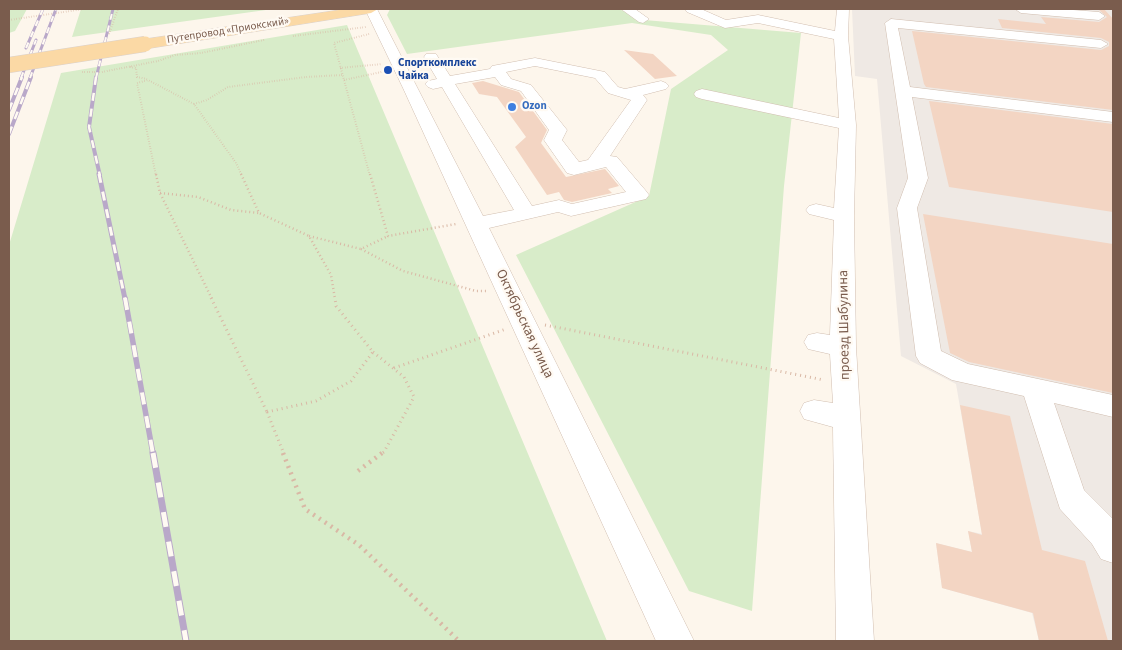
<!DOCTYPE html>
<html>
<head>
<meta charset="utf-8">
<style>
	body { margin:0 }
	#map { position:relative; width:1122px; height:650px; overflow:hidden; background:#fdf6ec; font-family:"Source Sans 3",sans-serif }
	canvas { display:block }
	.frame { position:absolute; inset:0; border:10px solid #7a5c4d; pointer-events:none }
</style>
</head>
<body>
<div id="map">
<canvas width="1122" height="650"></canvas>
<div class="frame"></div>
</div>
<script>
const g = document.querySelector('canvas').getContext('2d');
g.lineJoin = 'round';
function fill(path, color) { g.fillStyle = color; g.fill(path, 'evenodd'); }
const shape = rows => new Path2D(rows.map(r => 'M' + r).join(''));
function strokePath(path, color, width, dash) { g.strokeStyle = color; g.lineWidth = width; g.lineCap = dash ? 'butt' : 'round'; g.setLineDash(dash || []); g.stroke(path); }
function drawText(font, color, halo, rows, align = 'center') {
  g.font = font + ' "Source Sans 3",sans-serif'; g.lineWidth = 4.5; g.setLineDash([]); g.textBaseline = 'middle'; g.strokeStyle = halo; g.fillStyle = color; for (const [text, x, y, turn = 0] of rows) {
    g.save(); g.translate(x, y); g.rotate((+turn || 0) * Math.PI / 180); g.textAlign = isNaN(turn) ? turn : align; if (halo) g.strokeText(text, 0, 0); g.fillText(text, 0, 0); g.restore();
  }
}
fill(shape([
	[852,9,1113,9,1113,641,1039,641,1032,613,942,588,936,543,972,552,968,531,982,534,956,384,901,356,877,79,855,76]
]), '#efe9e4');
fill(shape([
	[9,9,27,9,15,31,9,33],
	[81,9,273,9,72,37],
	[390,9,468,10,619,9,644,20,801,33,784,186,752,611,689,591,516,255,649,196,671,89,728,50,711,35,632,23,407,54,387,15],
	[347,25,607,641,9,641,9,245,61,73]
]), '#d8ecc9');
fill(shape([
	[1081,9,1104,9,1113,19,1113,110,926,87,924,84,912,31,1101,50,1109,46,1109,42,1101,38,1002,28,998,19,1046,24,1041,17,1099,22,1107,17,1099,10],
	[624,50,653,54,677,76,655,79],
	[483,81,519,92,547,130,541,143,566,177,605,169,619,186,608,189,612,193,572,202,564,200,559,192,547,195,515,147,526,137,497,97,479,94,472,83],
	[929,101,1113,124,1113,212,949,187],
	[923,214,1113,244,1113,393,969,362,950,353],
	[960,405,1010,416,1042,550,1085,561,1108,641,1039,641,1033,613,942,588,936,543,972,552,968,531,982,535]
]), '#f3d5c3');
const minor = shape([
	[365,9,377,9,483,216,514,210,442,87,433,89,428,87,425,84,428,81,437,79,424,57,426,54,436,54,450,76,490,69,492,66,535,58,605,72,618,87,625,89,661,81,666,83,669,86,666,89,643,95,647,100,610,156,617,157,646,191,649,195,646,199,571,216,558,212,489,228,694,641,656,641,403,88,365,9],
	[535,66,595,78,608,93,631,100,588,160,579,162,562,140,567,130,531,85,511,79,506,72,535,66],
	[495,77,501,85,521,91,549,130,544,140,567,173,574,175,606,167,626,192,572,204,559,200,532,206,455,84,495,77],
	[621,9,635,9,649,19,643,23,639,22,621,9],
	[685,9,701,9,726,20,758,15,835,31,837,9,849,9,848,36,856,125,854,216,856,347,874,641,836,641,833,427,804,419,800,411,804,403,814,400,833,403,830,354,808,349,804,342,808,335,817,333,830,335,834,220,809,214,806,210,809,206,816,204,834,208,839,128,702,99,696,97,694,94,696,91,702,89,839,118,834,39,758,23,725,28,687,12,685,9],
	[1015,9,1060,9,1099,12,1105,16,1099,20,1021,13,1015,9],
	[891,19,1101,40,1108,44,1101,48,898,28,910,87,1113,112,1113,122,912,97,928,178,917,208,941,351,968,364,1113,395,1113,417,1054,403,1084,490,1113,519,1113,563,1101,559,1092,544,1060,509,1024,396,952,380,920,363,916,356,897,208,908,178,885,23,891,19]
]);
const major = shape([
	[346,9,378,9,371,13,145,49,140,47,137,44,140,41,145,39,346,9]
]);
strokePath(minor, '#d1beb0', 1);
strokePath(major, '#dad1cd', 1);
strokePath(shape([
	[9,20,84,9],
	[109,34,118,9],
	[369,34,334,43,370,176],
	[293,36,366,27],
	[130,67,136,68,137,77,147,79],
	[340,68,382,64],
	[82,72,102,72,158,61,175,55,201,53,264,40],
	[344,80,386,71],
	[194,104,207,100,228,87,306,77,342,75],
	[156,176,137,83,148,80,194,104,236,163,242,176]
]), '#d9b8a5', 2, [0.5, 2]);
strokePath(shape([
	[156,174,160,193,212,299],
	[241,174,259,213,309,236,331,275,335,299],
	[370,174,388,236,456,224],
	[160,193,198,197,231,210,259,213],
	[309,236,361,249,388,236],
	[361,249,403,271,476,291,487,291]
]), '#d9b8a5', 2.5, [1, 3]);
strokePath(shape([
	[211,298,267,412],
	[545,325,824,380],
	[373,352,404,377,414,397,384,452,381,454],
	[394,368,506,329],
	[267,412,284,454],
	[267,412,316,401,351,381,373,352,336,306,335,298]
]), '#d9b8a5', 3, [1, 4]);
strokePath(shape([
	[283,453,305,509,359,545,459,641],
	[358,471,382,453]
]), '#d9b8a5', 4.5, [2, 5]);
fill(minor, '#fff');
fill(major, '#fbd9a5');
const railFar4 = shape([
	[26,48,43,9],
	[21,78,36,40],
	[30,78,56,9],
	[96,78,113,9]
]);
const railFar3 = shape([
	[96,77,89,127,100,176],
	[9,110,22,77],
	[9,134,31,77]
]);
const railFar2 = shape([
	[99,174,125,299]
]);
const railFar1 = shape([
	[125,298,153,454]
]);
const rail = shape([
	[153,453,186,641]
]);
strokePath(railFar4, '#b9a8c9', 3);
strokePath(railFar3, '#b9a8c9', 4);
strokePath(railFar2, '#b9a8c9', 5);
strokePath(railFar1, '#b9a8c9', 5.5);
strokePath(rail, '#b9a8c9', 7);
strokePath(railFar4, '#fffaf3', 2, [6]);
strokePath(railFar3, '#fffaf3', 2.5, [8]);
strokePath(railFar2, '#fffaf3', 3, [9]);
strokePath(railFar1, '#fffaf3', 4, [12]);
strokePath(rail, '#fffaf3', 5, [15]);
const majorBridge = shape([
	[9,65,145,44]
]);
strokePath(majorBridge, '#dad1cd', 16, []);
strokePath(majorBridge, '#fbd9a5', 15);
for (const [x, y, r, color] of [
	[388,70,5,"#1a4fb4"],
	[512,107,5,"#3f7fe0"]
]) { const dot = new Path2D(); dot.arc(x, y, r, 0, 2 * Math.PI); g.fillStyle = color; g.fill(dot); strokePath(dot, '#fffaf3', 2); }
drawText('11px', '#7a5c4d', '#fffaf3', [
	["Путепровод «Приокский»",228,31,-9]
]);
drawText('bold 11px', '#164399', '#fffaf3', [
	["Спорткомплекс",398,64],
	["Чайка",398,77]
], 'left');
drawText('bold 11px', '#366cbe', '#fffaf3', [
	["Ozon",522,107]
], 'left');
drawText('14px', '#7a5c4d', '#fffaf3', [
	["Октябрьская улица",524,324,65],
	["проезд Шабулина",845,325,-91]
]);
</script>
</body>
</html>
